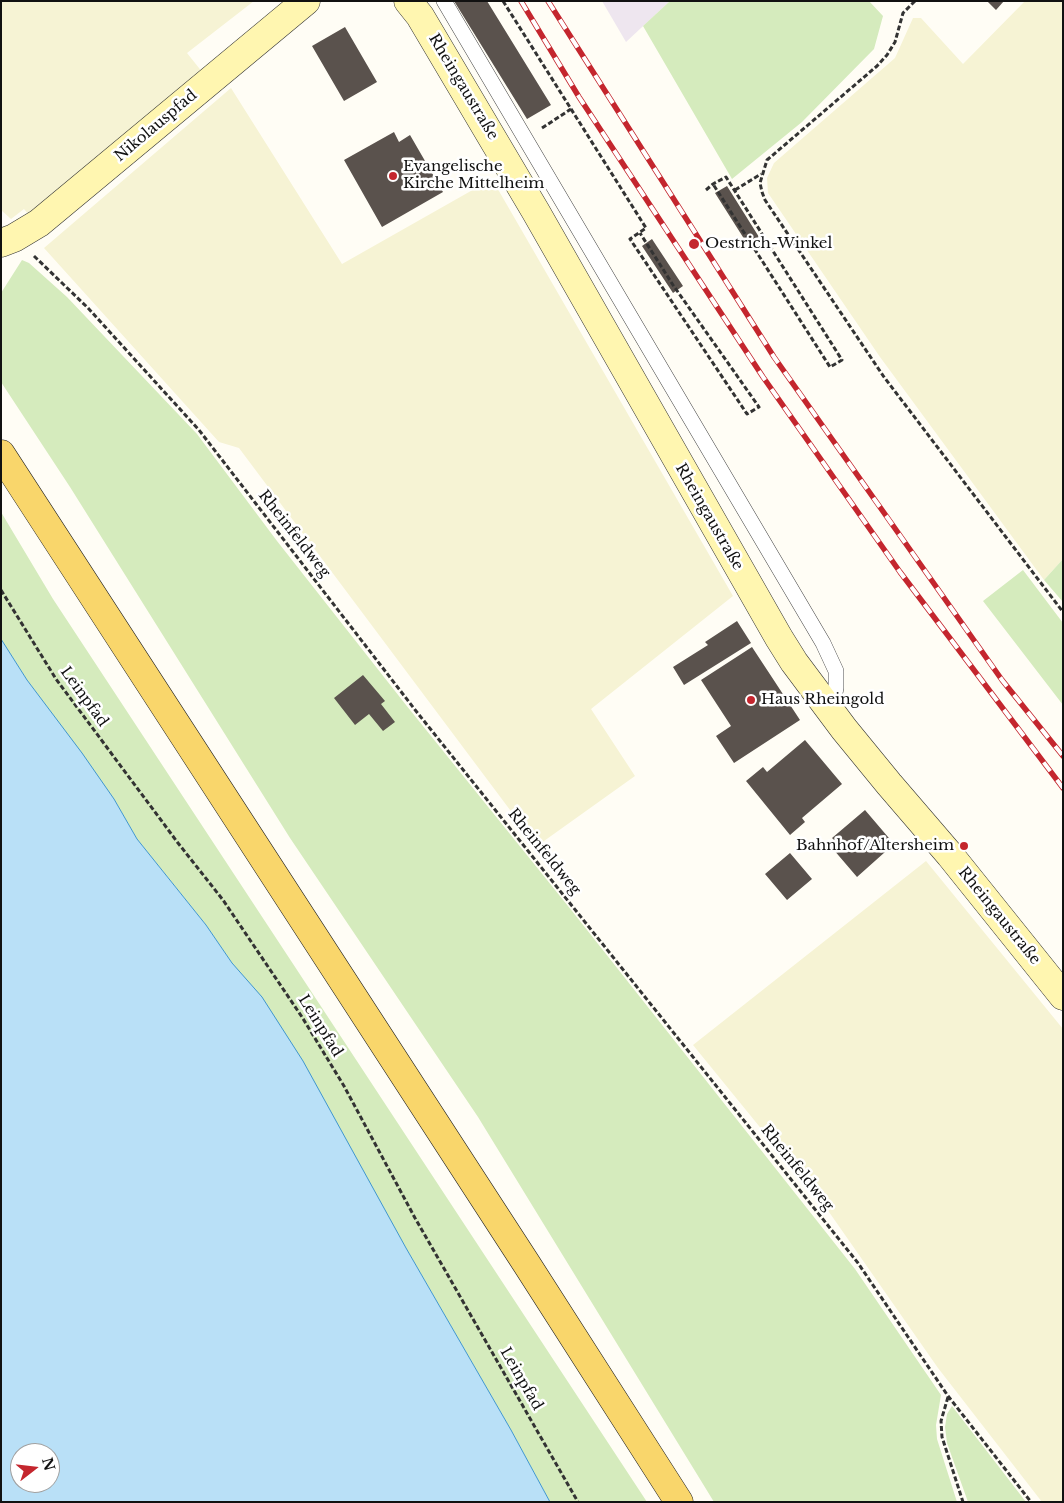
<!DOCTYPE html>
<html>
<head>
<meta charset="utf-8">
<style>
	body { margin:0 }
	#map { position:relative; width:1064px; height:1503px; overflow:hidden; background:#fffdf5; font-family:"Libre Baskerville",serif }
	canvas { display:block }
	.frame { position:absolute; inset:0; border:2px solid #111; pointer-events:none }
	.north { position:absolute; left:10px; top:1443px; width:50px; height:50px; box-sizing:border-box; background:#fff; border:1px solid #a0a0a0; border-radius:50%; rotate:74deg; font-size:14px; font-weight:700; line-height:20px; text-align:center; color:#111 }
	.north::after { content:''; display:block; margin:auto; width:18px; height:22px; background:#c4262e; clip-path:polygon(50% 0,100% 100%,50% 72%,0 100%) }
</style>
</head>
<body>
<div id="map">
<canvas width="1064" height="1503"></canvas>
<div class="frame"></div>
<div class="north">N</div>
</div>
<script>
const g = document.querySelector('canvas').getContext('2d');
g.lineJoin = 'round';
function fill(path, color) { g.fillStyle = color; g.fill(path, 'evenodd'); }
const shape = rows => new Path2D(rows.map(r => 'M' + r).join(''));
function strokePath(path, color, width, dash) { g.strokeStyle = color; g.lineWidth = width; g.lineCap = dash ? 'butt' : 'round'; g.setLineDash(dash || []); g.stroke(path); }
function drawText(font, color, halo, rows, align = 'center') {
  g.font = font + ' "Libre Baskerville",serif'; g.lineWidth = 5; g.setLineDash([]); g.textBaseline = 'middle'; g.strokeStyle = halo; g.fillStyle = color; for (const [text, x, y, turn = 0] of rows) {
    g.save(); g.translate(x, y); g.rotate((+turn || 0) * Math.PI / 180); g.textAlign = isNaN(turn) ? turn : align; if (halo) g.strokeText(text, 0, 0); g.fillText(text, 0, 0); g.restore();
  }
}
fill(shape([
	[602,1,670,1,626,42]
]), '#eee6ef');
fill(shape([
	[1,1,254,1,187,53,203,73,29,215,24,209,11,219,1,210],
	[1025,1,1063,1,1063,559,1044,580,880,357,768,193,767,178,774,163,895,58,913,18,921,18,963,64],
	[231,88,342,264,492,179,733,596,591,709,635,776,537,846,239,448,219,442,44,248],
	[926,861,1063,1029,1063,1502,1042,1502,938,1368,829,1212,693,1045]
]), '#f6f3d4');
fill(shape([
	[670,1,869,1,883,16,874,49,802,122,732,179,643,26],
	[22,260,29,263,67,297,197,434,277,541,406,705,572,911,855,1269,941,1395,936,1425,937,1439,957,1502,714,1502,478,1117,290,838,70,487,1,382,1,293],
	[1,512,53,599,647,1502,550,1502,511,1430,406,1248,232,963,206,925,137,839,114,799,27,680,1,639],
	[1063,559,1063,602,1044,580],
	[1023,570,1063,623,1063,705,983,601],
	[952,1406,1026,1502,968,1502,947,1443,945,1427,947,1414]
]), '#d5ebbd');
const water = shape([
	[1,639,27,680,82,753,114,799,137,839,206,925,232,963,262,997,303,1061,406,1248,511,1430,550,1502,1,1502,1,639],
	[20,1453,50,1453,50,1483,20,1483,20,1453]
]);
fill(water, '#b9e0f7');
strokePath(water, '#3f96cf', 1);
fill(shape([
	[454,1,487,1,551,105,527,119],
	[987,1,1004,1,996,10],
	[345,27,377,82,344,101,312,46],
	[394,132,399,142,410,135,443,192,382,227,344,160],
	[727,186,759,237,748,245,715,193],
	[652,239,683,286,673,293,642,246],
	[737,621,751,643,684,685,673,667,708,645,705,642],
	[752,647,800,720,734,763,716,736,731,726,701,680],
	[363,675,385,701,381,704,395,722,383,731,369,714,355,725,334,698],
	[805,740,842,784,802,818,805,822,790,835,746,781,763,767,767,772],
	[865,810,894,844,857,877,833,849,838,844,832,838],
	[790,853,812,879,787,900,765,874]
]), '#5a524d');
const lane = shape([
	[444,1,823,643,836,671,836,688,831,712]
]);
const secondary = shape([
	[408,1,420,16,536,212,779,638,794,662,844,729,889,784,950,855,1063,996],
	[1,243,14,238,39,223,306,1]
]);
const primary = shape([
	[1,454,526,1263,679,1502]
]);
strokePath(lane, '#444', 16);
strokePath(secondary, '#333', 29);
strokePath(primary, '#222', 29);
strokePath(shape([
	[503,1,646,228,630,239,747,414,759,407,673,285,640,233],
	[915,1,903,13,895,42,887,55,877,66,767,160,760,183,762,192,765,200,884,377,1063,612],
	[542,128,571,109],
	[706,190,713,184,726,177,842,360,830,367,713,184],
	[735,190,761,174],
	[34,256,88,308,199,430,416,711,858,1263,948,1396,1031,1502],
	[1,590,56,679,178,843,223,900,302,1017,344,1086,415,1218,578,1502],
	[948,1397,941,1421,942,1437,963,1502]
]), '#333', 3, [5, 2.5]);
strokePath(lane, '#fff', 15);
strokePath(secondary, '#fff6b0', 28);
strokePath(primary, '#f9d66b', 28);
const rail = shape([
	[521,1,579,97,763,377,900,572,1063,788],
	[548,1,774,357,1002,680,1063,756]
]);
strokePath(rail, '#c4262e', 5.5);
strokePath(rail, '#fff', 4, [11]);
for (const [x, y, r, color] of [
	[393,176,5,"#c4262e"],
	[694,244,6,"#c4262e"],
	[751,700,5,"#c4262e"],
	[964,846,5,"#c4262e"]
]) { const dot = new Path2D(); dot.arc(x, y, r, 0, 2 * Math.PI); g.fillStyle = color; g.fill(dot); strokePath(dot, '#fff', 2); }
drawText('15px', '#111', '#fff', [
	["Rheingaustraße",463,87,59],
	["Nikolauspfad",156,126,-40],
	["Rheingaustraße",709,517,60],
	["Rheinfeldweg",294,534,52],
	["Leinpfad",84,697,54],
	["Rheinfeldweg",544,852,51],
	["Rheingaustraße",999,916,51],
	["Leinpfad",320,1026,58],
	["Rheinfeldweg",797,1168,51],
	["Leinpfad",521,1379,60]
]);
drawText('15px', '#111', '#fff', [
	["Evangelische",403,167],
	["Kirche Mittelheim",403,184],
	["Oestrich-Winkel",705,244],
	["Haus Rheingold",761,700],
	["Bahnhof/Altersheim",954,846,"right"]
], 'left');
</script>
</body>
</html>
